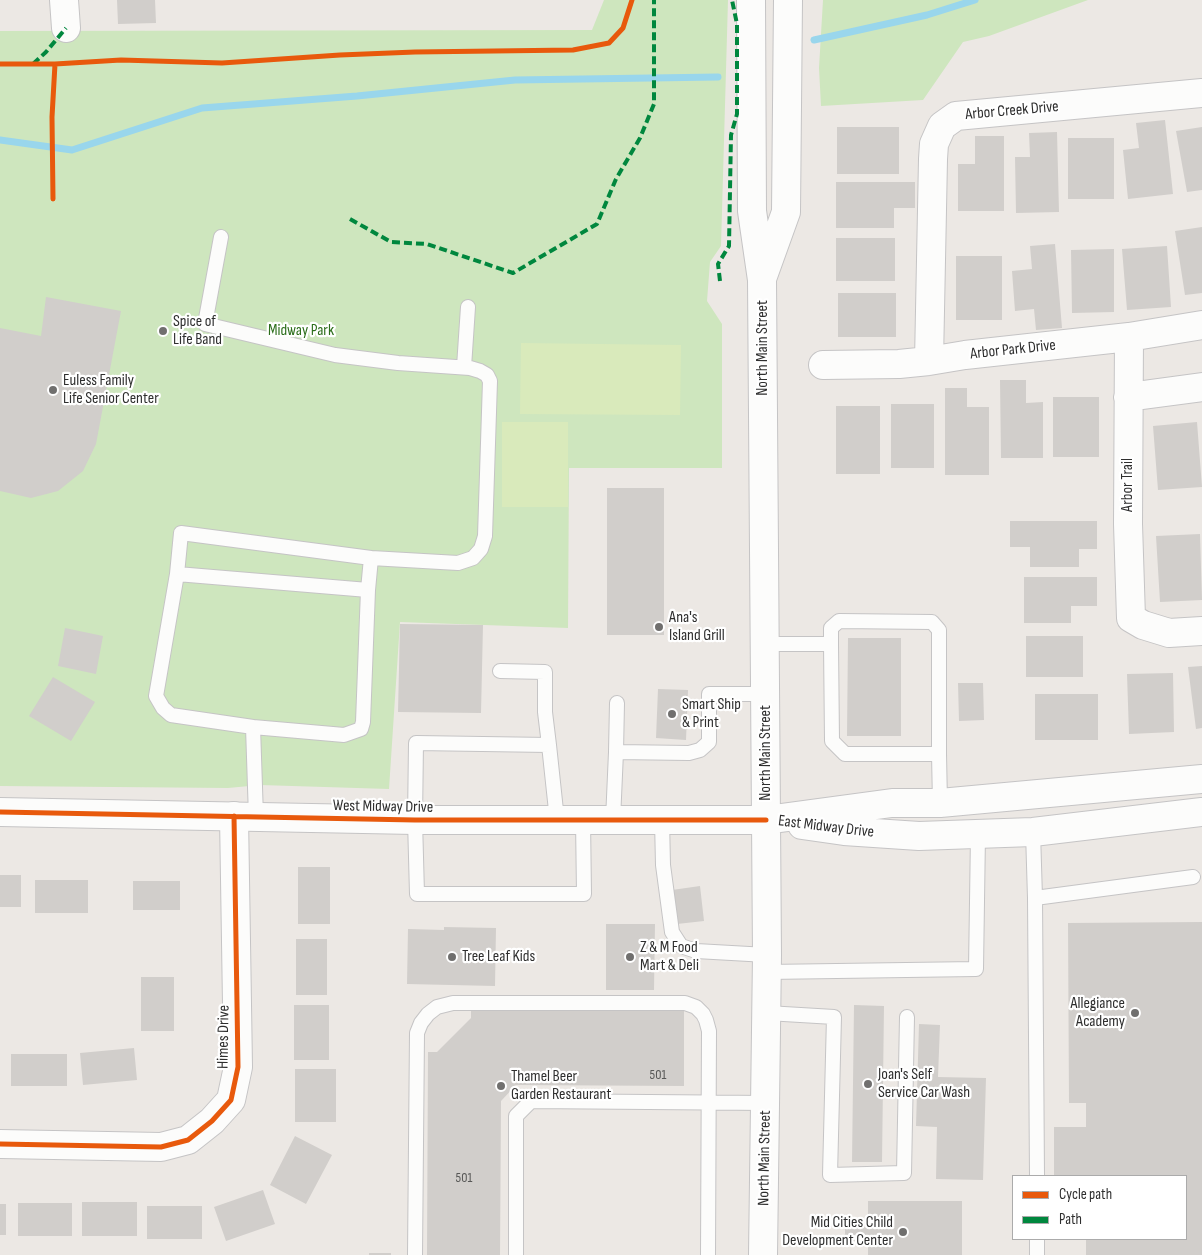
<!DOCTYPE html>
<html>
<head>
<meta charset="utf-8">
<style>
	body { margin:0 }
	#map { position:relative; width:1202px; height:1255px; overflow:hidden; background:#ece8e4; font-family:"Sofia Sans Condensed",sans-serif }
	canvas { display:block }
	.legend { position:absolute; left:1012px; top:1175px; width:175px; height:65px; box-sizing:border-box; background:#fff; border:1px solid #ababab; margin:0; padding:6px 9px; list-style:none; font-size:15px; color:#2e2e2e }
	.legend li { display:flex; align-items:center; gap:10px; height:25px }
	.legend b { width:25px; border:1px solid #ababab }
</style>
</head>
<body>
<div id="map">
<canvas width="1202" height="1255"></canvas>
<ul class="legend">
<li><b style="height:6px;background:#e8590c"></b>Cycle path</li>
<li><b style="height:6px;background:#00873e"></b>Path</li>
</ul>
</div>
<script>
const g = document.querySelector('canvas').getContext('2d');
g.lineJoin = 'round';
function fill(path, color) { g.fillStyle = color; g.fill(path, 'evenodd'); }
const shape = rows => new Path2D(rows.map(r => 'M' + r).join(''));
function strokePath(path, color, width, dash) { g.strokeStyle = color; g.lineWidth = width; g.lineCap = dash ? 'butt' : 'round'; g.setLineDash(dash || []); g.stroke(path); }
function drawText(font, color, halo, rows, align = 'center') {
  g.font = font + ' "Sofia Sans Condensed",sans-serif'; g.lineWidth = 4.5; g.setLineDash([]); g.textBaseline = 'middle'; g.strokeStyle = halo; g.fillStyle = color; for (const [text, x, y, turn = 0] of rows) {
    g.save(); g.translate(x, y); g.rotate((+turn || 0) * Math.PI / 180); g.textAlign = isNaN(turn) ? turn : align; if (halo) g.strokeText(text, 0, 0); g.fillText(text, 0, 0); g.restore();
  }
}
fill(shape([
	[604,0,728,0,721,246,710,262,707,301,722,324,722,468,569,468,568,628,400,622,389,789,260,785,228,788,0,786,0,31,592,30],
	[823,0,1088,0,989,36,963,42,923,100,821,106,819,68]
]), '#cee6be');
fill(shape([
	[521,343,681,345,680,415,520,414],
	[502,422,568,422,568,507,502,507]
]), '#d9eabb');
strokePath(shape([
	[814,40,927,15,975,0],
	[0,140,72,150,202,108,357,96,515,80,718,77]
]), '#99d6ec', 7);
fill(shape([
	[117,0,155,0,156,23,118,24],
	[1165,120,1173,194,1128,199,1123,150,1139,148,1136,123],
	[837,127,899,127,899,174,837,174],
	[1202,127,1202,190,1187,192,1176,131],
	[1057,132,1059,212,1016,213,1015,157,1030,157,1029,133],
	[975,136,1004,136,1004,211,958,211,958,164,975,164],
	[1068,138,1114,138,1114,199,1068,199],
	[836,182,915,182,915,208,894,208,894,228,836,228],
	[1202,227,1202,293,1185,295,1175,231],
	[836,238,895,238,895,281,836,281],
	[1055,244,1062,328,1036,330,1034,309,1015,311,1012,271,1032,269,1030,246],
	[1167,246,1171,307,1127,310,1122,249],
	[1114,249,1114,312,1072,313,1071,250],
	[956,256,1002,256,1002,320,956,320],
	[838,293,896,293,896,337,838,337],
	[46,297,121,311,96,444,83,471,58,491,31,498,0,491,0,328,41,336],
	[1000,380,1026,380,1026,403,1043,402,1043,458,1001,458],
	[945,388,967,388,967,407,989,407,989,475,945,475],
	[1053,397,1099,397,1099,457,1053,457],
	[891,404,934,404,934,468,891,468],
	[836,406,880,406,880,474,836,474],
	[1197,422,1202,487,1158,490,1153,426],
	[607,488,664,488,664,635,607,635],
	[1010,521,1097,521,1097,549,1079,549,1079,567,1030,567,1030,547,1010,547],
	[1200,534,1202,600,1160,602,1156,536],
	[1024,577,1097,577,1097,606,1071,606,1071,623,1024,623],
	[400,624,483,625,481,713,398,712],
	[65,628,103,636,96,674,58,666],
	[1026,636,1083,636,1083,677,1026,677],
	[848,638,901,638,901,736,847,736],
	[1202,666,1202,728,1196,729,1188,667],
	[1173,673,1174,732,1129,734,1127,674],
	[53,677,95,702,71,741,29,716],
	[958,683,983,683,984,720,959,721],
	[658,689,688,690,686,740,656,738],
	[1035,694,1098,694,1098,740,1035,740],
	[298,867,330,867,330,924,298,924],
	[0,875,21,875,21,907,0,907],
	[35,880,88,880,88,913,35,913],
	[133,881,180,881,180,910,133,910],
	[700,886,704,921,677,924,672,890],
	[1202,922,1202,1255,1086,1255,1086,1239,1186,1239,1186,1176,1054,1176,1054,1127,1086,1127,1086,1103,1069,1103,1068,923],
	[606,924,655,924,654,990,606,990],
	[444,927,496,928,495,986,407,984,408,929,444,930],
	[296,939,327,939,327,995,296,995],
	[141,977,174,977,174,1031,141,1031],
	[294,1005,329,1005,329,1060,294,1060],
	[854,1005,884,1006,882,1162,852,1162],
	[471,1010,684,1011,684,1086,516,1085,501,1101,500,1255,427,1255,428,1052,437,1052,471,1018],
	[919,1024,940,1025,938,1077,986,1078,983,1180,936,1179,937,1127,916,1126],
	[134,1048,137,1080,83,1085,80,1053],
	[11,1054,67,1054,67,1086,11,1086],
	[295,1069,336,1069,336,1122,295,1122],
	[295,1136,332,1155,306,1204,270,1185],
	[263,1190,275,1224,226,1241,214,1207],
	[868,1201,962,1201,962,1255,868,1255,868,1241,845,1241,845,1223,868,1223],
	[82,1202,137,1202,137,1236,82,1236],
	[18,1203,72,1203,72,1236,18,1236],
	[0,1204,6,1204,6,1235,0,1235],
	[147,1206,202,1206,202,1239,147,1239],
	[369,1253,391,1253,391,1255,369,1255]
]), '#d1cecb');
const service = shape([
	[221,237,205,324,335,355,398,363,470,368,480,371,487,375,490,381,485,536,481,549,473,558,458,563,371,558,368,590],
	[464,367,468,307],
	[177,574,181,533,371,558],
	[765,644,831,644,832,741,845,754,939,754,940,803],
	[831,644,831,628,839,621,932,622,939,630,939,754],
	[500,671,545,672,545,712,549,745],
	[253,727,344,735,361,729,363,722,368,590,177,574,156,696,163,708,171,715,253,727,256,817],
	[616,752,617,703],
	[557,820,549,745,416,743,415,820,417,894,584,894,583,820],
	[613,820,616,752,689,753,700,750,709,742,709,694,765,694],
	[662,820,663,865,672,932,681,946,696,951,767,955],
	[1033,832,1035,898,1037,1176],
	[1035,898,1193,877],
	[767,972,976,969,978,834],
	[767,1013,834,1017,830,1175,904,1173,907,1017],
	[1037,1239,1037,1255],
	[415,1255,417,1033,421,1023,428,1014,437,1007,453,1003,685,1003,696,1007,703,1014,706,1020,709,1031,708,1255],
	[516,1255,516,1116,531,1101,766,1103]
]);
const minor = shape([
	[64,0,66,28],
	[1129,337,1128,524,1131,618,1143,625,1169,633,1202,631],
	[929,361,933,159,934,144,942,126,956,116,1202,93],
	[823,365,899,364,929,361,965,355,1129,337,1202,325],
	[1128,397,1202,387],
	[0,1144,161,1147,188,1140,212,1121,231,1100,238,1067,234,816]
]);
const tertiary = shape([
	[0,812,415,820,766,820]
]);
const secondary = shape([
	[751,0,752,211,762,280,767,955,763,1255],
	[763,276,786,212,788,0],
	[766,820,892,803,940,803,1202,779],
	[802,825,844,831,919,836,1033,832,1202,812]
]);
strokePath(service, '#c5c4c5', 16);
strokePath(minor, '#c5c4c5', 30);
strokePath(tertiary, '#c5c4c5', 30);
strokePath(secondary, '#c5c4c5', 30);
strokePath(service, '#fcfcfb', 14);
strokePath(minor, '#fcfcfb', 28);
strokePath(tertiary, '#fcfcfb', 28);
strokePath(secondary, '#fcfcfb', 28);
strokePath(shape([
	[33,64,46,52,66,28],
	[350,219,391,242,427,244,513,273,597,224,616,179,640,138,654,104,654,0],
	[720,281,718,264,729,246,731,135,737,114,737,24,732,0]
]), '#00873e', 4, [8, 4]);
strokePath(shape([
	[0,64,55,64,121,60,222,63,340,55,415,52,573,50,609,43,623,28,632,0],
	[53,199,52,117,55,64],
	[0,812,415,820,766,820],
	[0,1144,161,1147,188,1140,212,1121,231,1100,238,1067,234,816]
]), '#e8590c', 5);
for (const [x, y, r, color] of [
	[163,331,5,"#706f6e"],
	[53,390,5,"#706f6e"],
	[659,627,5,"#706f6e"],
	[672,714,5,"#706f6e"],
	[452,957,5,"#706f6e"],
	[630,957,5,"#706f6e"],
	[1135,1013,5,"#706f6e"],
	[868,1084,5,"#706f6e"],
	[501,1086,5,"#706f6e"],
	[903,1232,5,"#706f6e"]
]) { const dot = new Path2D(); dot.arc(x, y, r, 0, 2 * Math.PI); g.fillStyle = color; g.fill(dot); strokePath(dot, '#fff', 2); }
drawText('14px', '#585857', null, [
	["501",658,1075],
	["501",464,1178]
]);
drawText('16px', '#2e2e2e', '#fff', [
	["Arbor Creek Drive",1012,111,-5],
	["North Main Street",763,348,-90],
	["Arbor Park Drive",1013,350,-6],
	["Arbor Trail",1128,485,-90],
	["North Main Street",766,753,-90],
	["West Midway Drive",383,807,1],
	["East Midway Drive",826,827,7],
	["Himes Drive",224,1037,-89],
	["North Main Street",765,1158,-89]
]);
drawText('16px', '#2e2e2e', '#fff', [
	["Spice of",173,322],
	["Life Band",173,340],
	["Euless Family",63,381],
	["Life Senior Center",63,399],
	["Ana's",669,618],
	["Island Grill",669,636],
	["Smart Ship",682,705],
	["& Print",682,723],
	["Z & M Food",640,948],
	["Mart & Deli",640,966],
	["Tree Leaf Kids",462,957],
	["Allegiance",1125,1004,"right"],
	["Academy",1125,1022,"right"],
	["Joan's Self",878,1075],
	["Service Car Wash",878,1093],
	["Thamel Beer",511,1077],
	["Garden Restaurant",511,1095],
	["Mid Cities Child",893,1223,"right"],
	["Development Center",893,1241,"right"]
], 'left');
drawText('16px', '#2c6e1b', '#fff', [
	["Midway Park",301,331]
]);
</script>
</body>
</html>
